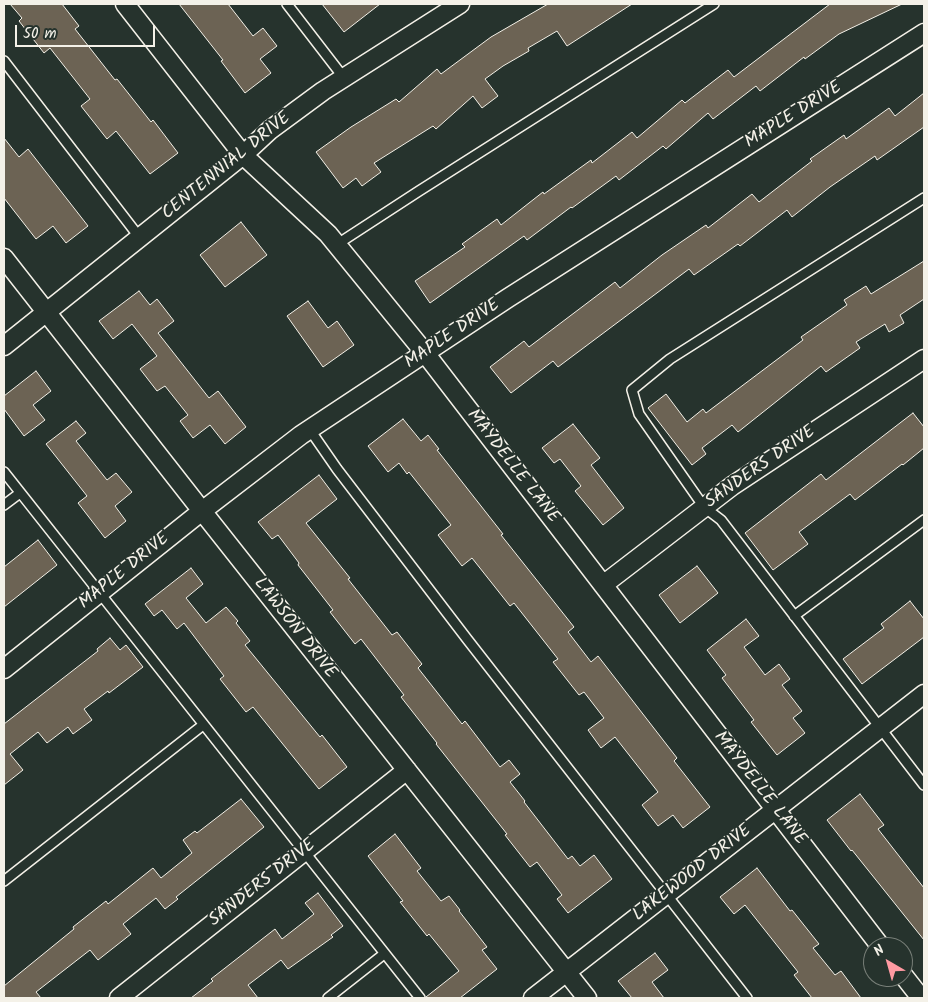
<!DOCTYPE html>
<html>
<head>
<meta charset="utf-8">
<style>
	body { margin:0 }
	#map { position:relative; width:928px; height:1002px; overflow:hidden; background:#26332d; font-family:Kalam,sans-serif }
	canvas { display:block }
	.frame { position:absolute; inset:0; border:5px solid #f4f1e8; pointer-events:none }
	.north { position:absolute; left:863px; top:937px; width:50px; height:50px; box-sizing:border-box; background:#26332d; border:1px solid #787f78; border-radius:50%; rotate:322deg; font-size:14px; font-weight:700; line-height:20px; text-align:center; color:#f4f1e8 }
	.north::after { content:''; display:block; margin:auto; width:18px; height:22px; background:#ff9aa2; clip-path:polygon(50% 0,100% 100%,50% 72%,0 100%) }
	.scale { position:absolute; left:15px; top:25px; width:140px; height:22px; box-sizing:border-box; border:2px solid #f4f1e8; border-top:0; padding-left:6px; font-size:15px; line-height:18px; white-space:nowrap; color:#f4f1e8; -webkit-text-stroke:4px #26332d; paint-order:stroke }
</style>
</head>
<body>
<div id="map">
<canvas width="928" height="1002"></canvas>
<div class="frame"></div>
<div class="north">N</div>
<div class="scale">50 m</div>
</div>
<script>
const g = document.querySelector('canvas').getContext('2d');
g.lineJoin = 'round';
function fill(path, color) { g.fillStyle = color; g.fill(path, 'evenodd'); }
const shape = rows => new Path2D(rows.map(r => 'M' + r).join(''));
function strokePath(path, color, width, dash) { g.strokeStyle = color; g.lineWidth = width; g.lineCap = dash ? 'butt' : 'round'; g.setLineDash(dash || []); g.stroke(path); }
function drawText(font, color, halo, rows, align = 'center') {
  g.font = font + ' Kalam,sans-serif'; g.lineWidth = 4; g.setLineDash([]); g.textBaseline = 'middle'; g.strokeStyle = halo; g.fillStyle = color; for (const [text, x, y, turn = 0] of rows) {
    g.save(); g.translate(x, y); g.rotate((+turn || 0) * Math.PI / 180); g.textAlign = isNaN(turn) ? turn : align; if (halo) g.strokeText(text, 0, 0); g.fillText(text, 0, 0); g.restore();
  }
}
const building = shape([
	[10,4,62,4,79,26,75,29,115,80,117,79,151,122,153,120,178,153,150,174,116,131,107,139,81,106,90,99,50,48,44,53,19,21,22,18,10,4],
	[179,4,228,4,253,36,263,28,277,46,260,59,271,73,245,93,221,61,223,60,179,4],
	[322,4,380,4,344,32,322,4],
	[548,4,632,4,567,46,557,31,528,48,529,51,503,66,485,79,498,96,482,108,473,96,436,129,433,126,374,163,381,172,362,186,356,178,343,188,316,152,351,127,396,99,399,102,437,69,441,74,491,37,548,4],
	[830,4,902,4,839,34,805,59,804,57,760,91,756,86,713,119,708,113,666,149,663,146,619,180,616,176,572,208,571,207,527,240,524,236,430,303,415,281,465,247,462,244,497,219,501,225,543,192,544,194,591,160,592,163,632,132,637,138,682,100,685,103,728,70,734,77,830,4],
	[924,93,924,127,877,160,875,156,830,187,792,217,787,210,740,246,738,244,694,275,689,269,558,367,553,361,511,393,490,367,524,341,529,347,615,282,620,288,662,255,706,225,708,228,752,194,759,202,812,161,810,159,844,135,846,139,889,108,895,116,924,93],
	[4,138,19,157,28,149,88,226,66,243,53,226,36,239,4,198,4,138],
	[241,222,267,255,225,287,200,255,241,222],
	[924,261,924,299,900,315,904,323,889,332,885,324,856,342,860,348,826,372,821,366,738,432,732,425,702,448,706,454,692,465,648,408,666,394,687,422,703,409,706,413,803,340,801,337,847,305,844,300,866,286,871,294,924,261],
	[139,291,150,305,157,299,174,321,158,333,209,398,218,391,246,427,225,444,210,425,193,438,180,421,188,415,165,386,157,391,140,369,157,356,132,324,113,339,99,321,139,291],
	[308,301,328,328,337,321,354,345,323,367,287,316,308,301],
	[36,371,51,391,33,405,45,420,24,436,4,409,4,396,36,371],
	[913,413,924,427,924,448,903,465,902,464,855,500,850,494,799,532,808,544,773,570,745,533,821,474,826,480,913,413],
	[403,419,421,441,428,435,439,449,437,450,503,534,501,535,574,627,568,632,591,662,598,656,677,758,674,761,710,807,683,828,673,815,658,826,642,805,658,792,615,737,601,748,588,730,604,718,584,692,579,695,553,662,558,659,514,603,510,606,472,558,462,566,438,535,451,525,409,472,407,474,399,463,388,472,368,446,403,419],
	[76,421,86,433,76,441,107,480,116,473,132,492,115,506,126,521,105,538,78,503,87,496,46,444,76,421],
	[573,424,600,458,591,465,624,508,603,525,575,491,581,486,560,459,554,463,542,448,573,424],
	[319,475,337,499,306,523,350,578,348,579,392,635,397,632,422,664,418,668,462,724,465,721,500,767,509,760,520,774,510,782,525,801,524,802,568,859,572,856,580,866,594,855,612,879,568,913,557,899,562,895,537,862,530,867,505,835,507,834,436,744,437,743,401,697,404,695,361,639,355,644,330,612,333,610,298,565,299,563,278,535,272,539,258,522,319,475],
	[38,540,57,565,4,607,4,567,38,540],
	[697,566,718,593,680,623,659,595,697,566],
	[191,568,203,584,186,598,206,623,226,607,238,621,236,623,250,641,245,645,320,737,322,735,347,767,319,789,253,707,246,712,220,679,224,676,184,623,177,629,162,610,154,616,145,604,191,568],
	[910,601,924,619,924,637,862,684,843,659,884,628,881,624,910,601],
	[746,619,759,636,744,647,765,675,779,664,790,679,782,685,802,711,793,718,805,733,777,755,751,722,754,720,722,678,726,675,707,650,746,619],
	[110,638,120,650,126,645,143,667,109,693,108,691,84,709,92,720,73,734,68,727,47,743,38,732,10,754,23,770,4,785,4,724,98,651,97,649,110,638],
	[860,794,884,825,878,829,924,888,924,940,852,850,851,851,827,820,860,794],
	[241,799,264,827,176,897,178,899,165,909,156,898,123,924,131,934,98,960,90,950,36,992,41,998,4,998,4,986,74,929,73,927,106,901,108,904,153,868,161,878,192,853,183,840,195,831,197,833,241,799],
	[395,834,421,868,417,871,441,901,449,896,460,910,459,911,487,947,482,950,497,969,460,998,426,998,426,997,459,971,429,934,427,936,400,902,403,901,368,856,395,834],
	[757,868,790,911,792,910,819,944,813,948,835,975,841,971,861,998,812,998,794,975,798,972,745,905,734,914,720,897,757,868],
	[318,893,343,926,331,935,333,937,288,969,281,960,248,985,258,998,191,998,213,981,211,979,275,929,282,939,314,914,305,903,318,893],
	[655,953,668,970,652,982,664,998,632,998,618,981,655,953]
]);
fill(building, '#6c6354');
strokePath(building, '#f4f1e8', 1);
const service = shape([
	[287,4,344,78],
	[4,61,140,238],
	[924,198,670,359,632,390,639,414,704,507,721,520,924,785],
	[336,245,419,191,714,4],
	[310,430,337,469,467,639,747,998],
	[4,472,420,998],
	[4,505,20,493],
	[794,616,924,520],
	[4,881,203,725],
	[328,998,384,954]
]);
const minor = shape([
	[125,4,243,155,328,234,425,353,881,947],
	[4,258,202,511,587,998],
	[4,346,243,155,270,130,323,91,460,4],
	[603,585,732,486,924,359],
	[4,669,202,511,301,435,508,298,924,33],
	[903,975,921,998],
	[119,998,407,770],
	[533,998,924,694]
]);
strokePath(service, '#f4f1e8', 12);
strokePath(minor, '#f4f1e8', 21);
strokePath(service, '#26332d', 9);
strokePath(minor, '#26332d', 18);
drawText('18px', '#f4f1e8', '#26332d', [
	["MAPLE DRIVE",794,116,-32],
	["CENTENNIAL DRIVE",227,167,-39],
	["MAPLE DRIVE",453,335,-34],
	["MAYDELLE LANE",512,467,52],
	["SANDERS DRIVE",761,468,-35],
	["MAPLE DRIVE",125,572,-39],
	["LAWSON DRIVE",294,629,52],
	["MAYDELLE LANE",759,789,52],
	["LAKEWOOD DRIVE",693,874,-38],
	["SANDERS DRIVE",263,884,-38]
]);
</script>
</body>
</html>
